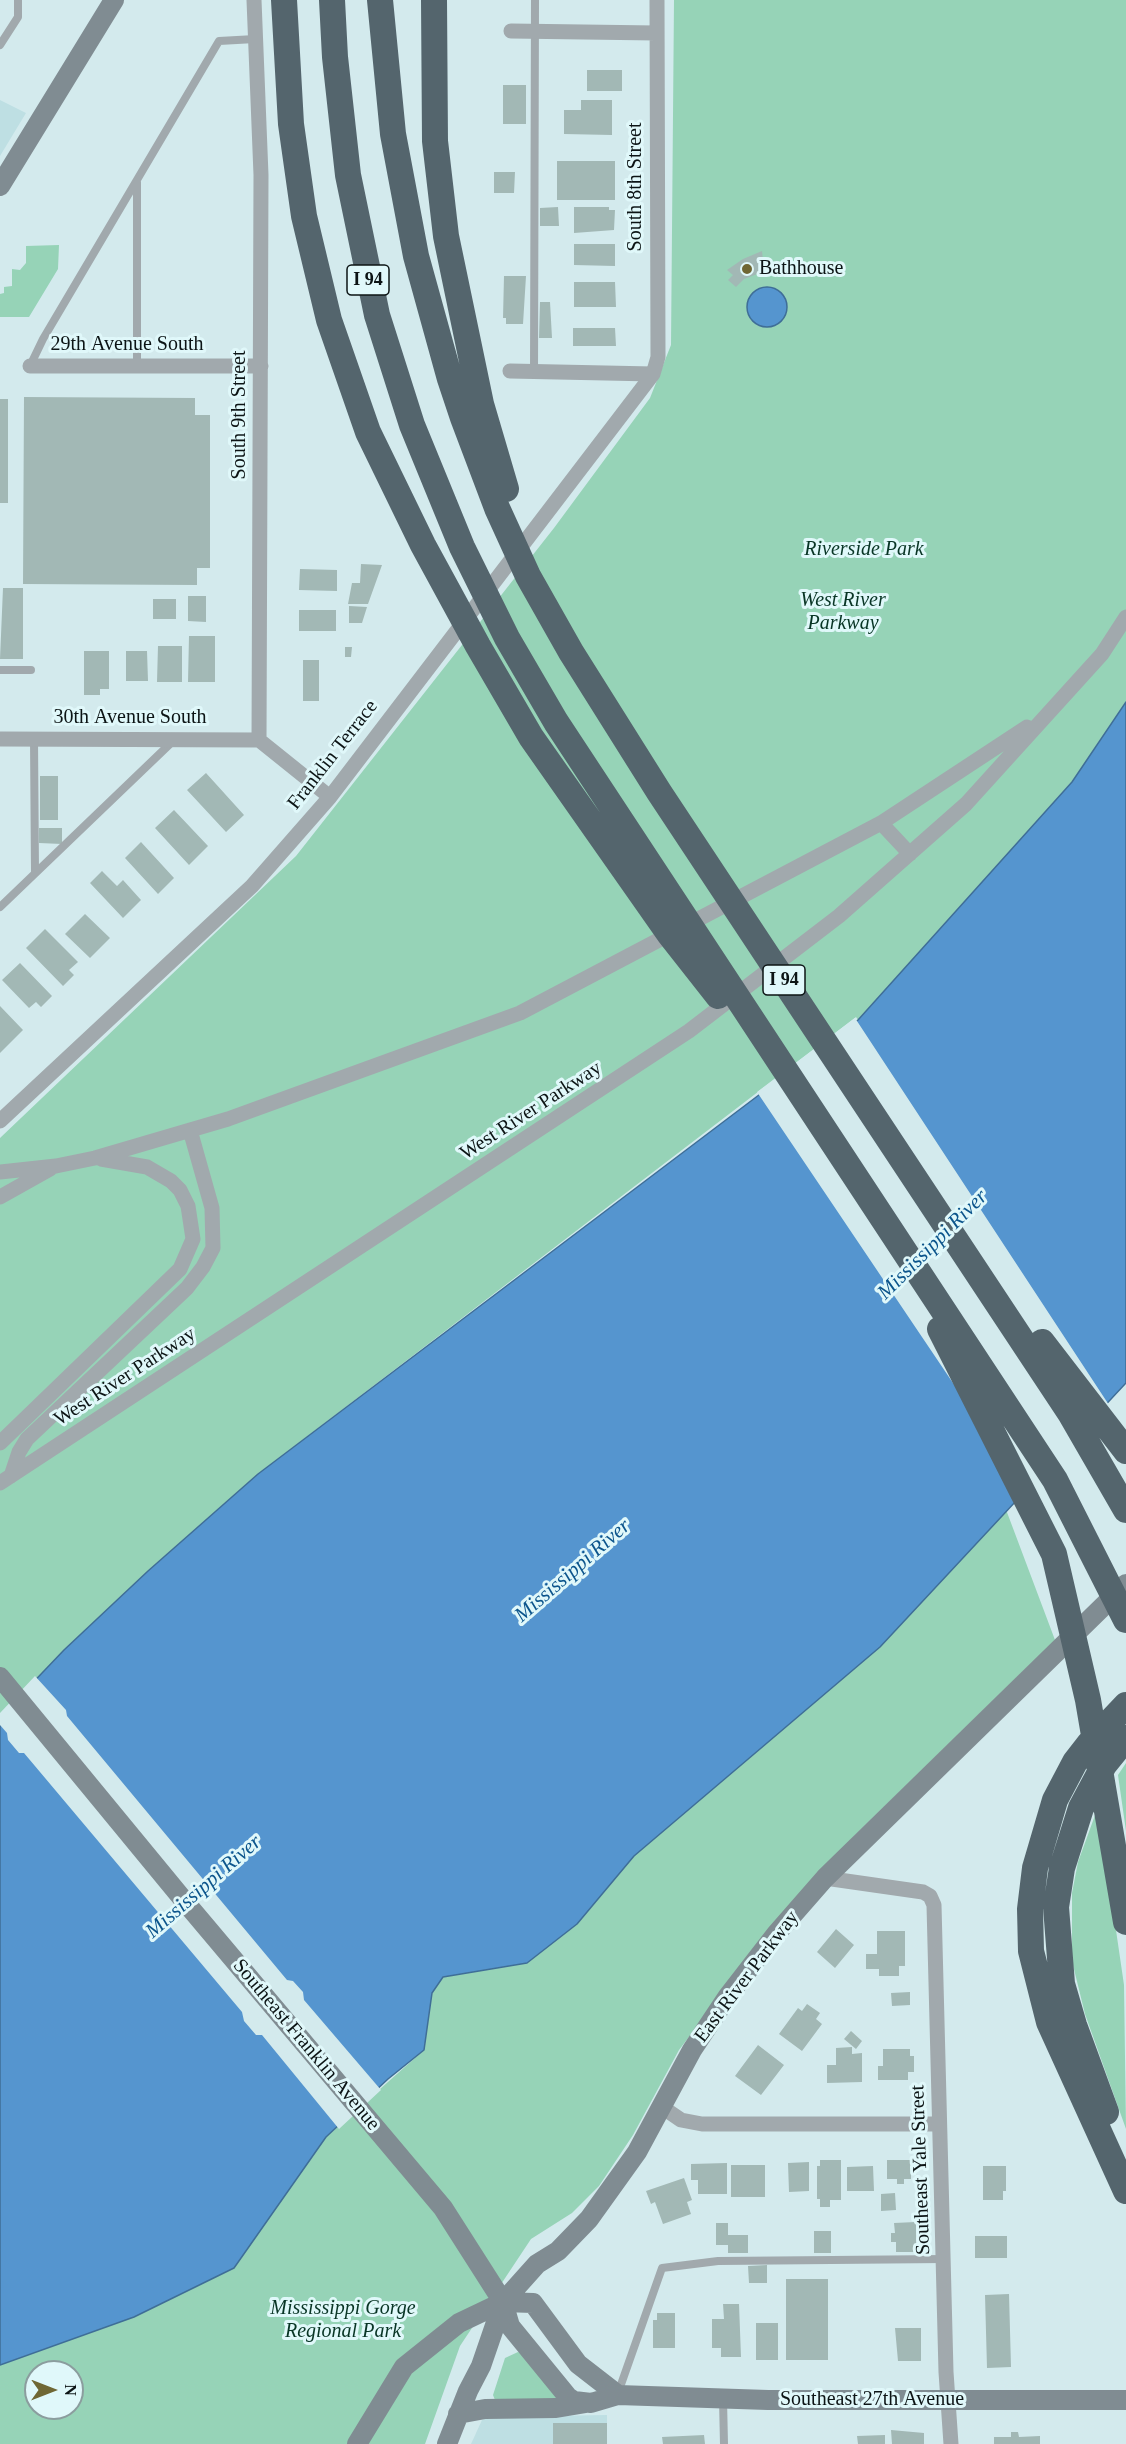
<!DOCTYPE html>
<html>
<head>
<meta charset="utf-8">
<style>
	body { margin:0 }
	#map { position:relative; width:1126px; height:2444px; overflow:hidden; background:#d3eaed; font-family:"Times New Roman",serif }
	canvas { display:block }
	.north { position:absolute; left:24px; top:2360px; width:60px; height:60px; box-sizing:border-box; background:#e0f8fa; border:2px solid #8b9d9e; border-radius:50%; rotate:90deg; font-size:16px; font-weight:700; line-height:24px; text-align:center; color:#0c1415 }
	.north::after { content:''; display:block; margin:auto; width:21px; height:27px; background:#6f6734; clip-path:polygon(50% 0,100% 100%,50% 72%,0 100%) }
</style>
</head>
<body>
<div id="map">
<canvas width="1126" height="2444"></canvas>
<div class="north">N</div>
</div>
<script>
const g = document.querySelector('canvas').getContext('2d');
g.lineJoin = 'round';
function fill(path, color) { g.fillStyle = color; g.fill(path, 'evenodd'); }
const shape = rows => new Path2D(rows.map(r => 'M' + r).join(''));
function strokePath(path, color, width, dash) { g.strokeStyle = color; g.lineWidth = width; g.lineCap = dash ? 'butt' : 'round'; g.setLineDash(dash || []); g.stroke(path); }
function drawText(font, color, halo, rows, align = 'center') {
  g.font = font + ' "Times New Roman",serif'; g.lineWidth = 6; g.setLineDash([]); g.textBaseline = 'middle'; g.strokeStyle = halo; g.fillStyle = color; for (const [text, x, y, turn = 0] of rows) {
    g.save(); g.translate(x, y); g.rotate((+turn || 0) * Math.PI / 180); g.textAlign = isNaN(turn) ? turn : align; if (halo) g.strokeText(text, 0, 0); g.fillText(text, 0, 0); g.restore();
  }
}
fill(shape([
	[0,100,26,113,0,156],
	[607,2415,607,2444,471,2444,482,2420,490,2417]
]), '#bedfe3');
fill(shape([
	[674,0,1126,0,1126,702,1072,782,858,1020,856,1017,258,1474,148,1571,64,1650,0,1717,0,1138,296,856,554,528,650,398,671,345],
	[59,245,58,269,29,317,0,317,0,294,4,293,4,287,12,286,12,269,20,270,26,263,26,246],
	[999,1491,1055,1640,854,1836,761,1942,679,2050,633,2135,599,2186,572,2213,531,2239,460,2346,425,2444,0,2444,0,2342,234,2268,326,2137,424,2050,432,1993,443,1977,527,1963,577,1924,634,1856],
	[36,2372,72,2372,72,2408,36,2408],
	[1126,1763,1126,1831,1118,1775],
	[1098,1807,1124,1985,1126,2129,1085,2014,1072,1961,1072,1893,1078,1862],
	[518,2352,526,2354,557,2396,556,2400,495,2400,493,2395,505,2358]
]), '#96d3b7');
const water = shape([
	'747 307a20 20 0 1 1 40 0a20 20 0 1 1-40 0Z',
	[1126,702,1126,1383,880,1647,634,1856,577,1924,527,1963,443,1977,432,1993,424,2050,388,2079,326,2137,234,2268,134,2317,0,2365,0,1717,64,1650,148,1571,258,1474,858,1020,1072,782,1126,702]
]);
fill(water, '#5595cf');
strokePath(water, '#3f6e97', 1.5);
fill(shape([
	[855,1018,1109,1405,1021,1500,990,1438,757,1092],
	[35,1676,66,1710,67,1716,287,1980,293,1981,303,1992,304,2000,381,2090,339,2129,262,2035,256,2035,244,2021,242,2012,24,1753,19,1753,8,1740,7,1733,0,1725,0,1713]
]), '#d3eaed');
fill(shape([
	[587,70,622,70,622,91,587,91],
	[503,85,526,85,526,124,503,124],
	[581,100,612,100,612,135,564,134,564,110,581,110],
	[557,161,615,161,615,200,557,200],
	[494,172,515,172,514,193,494,193],
	[558,207,559,226,540,226,540,208],
	[574,207,609,207,609,210,615,210,614,230,574,233],
	[574,244,615,244,615,266,574,265],
	[762,251,763,260,768,259,769,269,759,271,760,273,744,279,736,287,728,280,733,275,727,270,743,259],
	[504,276,526,276,523,324,506,324,506,318,503,318],
	[574,282,615,282,616,307,574,307],
	[540,302,550,302,552,338,539,338],
	[573,328,615,328,616,346,573,346],
	[24,397,195,398,195,415,210,415,210,568,197,568,197,585,23,584],
	[0,399,8,399,8,503,0,503],
	[361,564,382,565,368,604,348,604,352,583,360,583],
	[300,569,337,570,337,591,299,590],
	[3,588,23,588,23,659,0,659],
	[188,596,206,596,206,622,188,621],
	[153,599,176,599,176,619,153,619],
	[349,606,367,607,362,623,349,623],
	[299,610,336,610,336,631,299,631],
	[189,636,215,636,215,682,188,682],
	[158,646,182,646,182,682,157,682],
	[345,647,352,647,351,657,345,657],
	[84,651,109,651,109,689,100,689,100,695,84,695],
	[126,651,147,651,148,681,126,681],
	[303,660,319,660,319,701,303,701],
	[206,773,244,815,226,832,187,790],
	[40,776,58,776,58,820,40,820],
	[174,810,208,846,189,865,155,828],
	[39,828,62,828,62,844,39,843],
	[141,842,174,878,158,894,125,858],
	[102,871,117,886,123,880,141,900,123,918,90,883],
	[85,914,110,938,90,958,65,934],
	[45,929,78,962,69,970,74,975,63,986,26,948],
	[20,963,52,996,41,1007,36,1002,29,1008,2,980],
	[0,1006,23,1030,0,1053],
	[836,1929,854,1945,835,1968,817,1952],
	[877,1931,905,1931,905,1966,899,1966,899,1976,879,1976,879,1969,866,1969,866,1954,877,1954],
	[910,1992,910,2005,892,2006,891,1993],
	[807,2004,820,2013,816,2019,822,2024,802,2051,779,2034,798,2008,802,2011],
	[851,2031,862,2041,856,2049,844,2039],
	[758,2045,784,2065,761,2095,735,2076],
	[852,2047,852,2054,862,2053,862,2082,827,2083,827,2065,836,2065,836,2048],
	[883,2049,910,2049,910,2056,914,2056,914,2072,908,2072,908,2080,878,2080,878,2066,883,2066],
	[820,2160,841,2160,841,2200,830,2200,830,2207,820,2207,820,2199,817,2199,817,2166,820,2166],
	[887,2160,911,2160,911,2179,904,2179,904,2184,897,2184,897,2179,887,2179],
	[809,2162,809,2191,789,2192,788,2163],
	[727,2163,727,2194,698,2194,698,2180,691,2180,691,2164],
	[731,2165,765,2165,765,2197,731,2197],
	[873,2166,874,2191,847,2191,847,2167],
	[983,2166,1006,2166,1006,2191,1003,2191,1003,2200,983,2200],
	[684,2178,692,2200,687,2202,691,2214,663,2224,655,2202,651,2204,646,2191],
	[895,2193,896,2210,881,2211,881,2194],
	[916,2222,916,2252,896,2252,896,2242,891,2242,891,2233,895,2233,894,2223],
	[716,2223,728,2223,728,2235,748,2235,748,2253,728,2253,728,2245,716,2245],
	[814,2231,831,2231,831,2253,814,2253],
	[975,2236,1007,2236,1007,2258,975,2258],
	[767,2265,767,2283,749,2283,748,2266],
	[786,2279,828,2279,828,2360,786,2360],
	[1009,2294,1011,2367,987,2368,985,2295],
	[723,2304,739,2304,741,2357,721,2357,721,2348,712,2348,712,2319,724,2319],
	[657,2313,675,2313,675,2348,653,2348,653,2320,657,2320],
	[756,2323,778,2323,778,2360,756,2360],
	[895,2328,921,2328,921,2361,898,2361],
	[553,2423,607,2423,607,2444,553,2444],
	[891,2430,924,2433,924,2444,892,2444],
	[1011,2432,1018,2432,1019,2437,1040,2436,1040,2444,994,2444,994,2437,1011,2437],
	[704,2435,705,2444,663,2444,662,2437],
	[885,2435,885,2444,858,2444,857,2436]
]), '#a2b8b5');
strokePath(shape([
	[0,45,18,17,18,0],
	[137,182,137,366],
	[30,366,43,339,219,41,255,39],
	[534,372,535,0],
	[0,670,31,670],
	[34,739,35,873],
	[0,907,172,742],
	[618,2393,662,2268,718,2261,945,2259],
	[723,2399,724,2444]
]), '#a1a9ad', 8);
strokePath(shape([
	[254,0,261,175,259,740],
	[511,31,656,33],
	[30,366,261,366],
	[510,371,653,374],
	[0,739,259,740],
	[259,740,330,797],
	[881,823,910,854],
	[0,1121,252,886,330,797,653,374,658,357,657,0],
	[0,1172,56,1166,95,1158,228,1119,520,1013,881,823,1027,727],
	[0,1197,50,1169],
	[0,1443,180,1269,193,1239,188,1206,180,1190,171,1181,147,1167,101,1159],
	[11,1476,19,1452,27,1439,187,1288,203,1267,213,1248,212,1208,190,1130],
	[0,1483,689,1031,839,916,966,804,1102,654,1126,617],
	[825,1878,923,1892,930,1896,934,1905,946,2372,951,2444],
	[662,2107,681,2120,702,2124,939,2124]
]), '#a1a9ad', 15);
strokePath(shape([
	[0,186,114,0],
	[0,1677,186,1903,443,2208,503,2302,510,2326,568,2397,574,2401,591,2403,618,2395,768,2400,1126,2400],
	[503,2302,533,2303,578,2364,618,2395],
	[458,2414,485,2409,556,2408,586,2403],
	[357,2444,404,2367,459,2323,503,2302,537,2264,558,2251,589,2219,637,2152,692,2050,728,1996,776,1934,825,1878,1126,1584],
	[447,2444,468,2391,481,2366,503,2302]
]), '#808c92', 20);
strokePath(shape([
	[284,0,291,124,304,216,329,320,368,432,423,545,478,646,531,737,670,935,718,996],
	[332,0,335,57,348,175,377,315,412,425,462,547,507,638,556,722,1055,1480,1126,1620],
	[380,0,393,134,416,256,450,379,463,418,497,508,528,576,571,652,659,792,1070,1413,1126,1510],
	[434,0,435,141,446,236,481,404,506,489],
	[940,1329,1054,1554,1088,1700,1126,1922],
	[1042,1342,1126,1451],
	[1126,1705,1089,1744,1075,1762,1055,1800,1035,1868,1030,1909,1031,1951,1049,2022,1126,2191],
	[1106,2112,1074,2025,1062,1984,1056,1907,1062,1868,1081,1808,1104,1765,1126,1738]
]), '#54656d', 26);
for (const [x, y, r, color] of [
	[747,269,6,"#6f6734"]
]) { const dot = new Path2D(); dot.arc(x, y, r, 0, 2 * Math.PI); g.fillStyle = color; g.fill(dot); strokePath(dot, '#e0f8fa', 2); }
for (const [x, y, w] of [
	[368,280,42],
	[784,980,42]
]) { const box = new Path2D(); box.roundRect(x - w / 2, y - 15, w, 30, 4.5); g.fillStyle = '#e0f8fa'; g.fill(box); strokePath(box, '#0c1415', 1.5); }
drawText('bold 18px', '#0c1415', null, [
	["I 94",368,280],
	["I 94",784,980]
]);
drawText('20px', '#0c1415', '#e0f8fa', [
	["South 8th Street",636,187,-90],
	["29th Avenue South",127,345],
	["South 9th Street",240,415,-90],
	["30th Avenue South",130,718],
	["Franklin Terrace",333,755,-52],
	["West River Parkway",531,1111,-33],
	["West River Parkway",125,1377,-33],
	["East River Parkway",747,1977,-53],
	["Southeast Franklin Avenue",306,2045,50],
	["Southeast Yale Street",921,2170,-92],
	["Southeast 27th Avenue",872,2400]
]);
drawText('20px', '#0c1415', '#e0f8fa', [
	["Bathhouse",759,269]
], 'left');
drawText('italic 20px', '#083525', '#e0f8fa', [
	["Riverside Park",864,550],
	["West River",843,601],
	["Parkway",843,624],
	["Mississippi Gorge",343,2309],
	["Regional Park",343,2332]
]);
drawText('italic 21px', '#0c558c', '#e0f8fa', [
	["Mississippi River",933,1245,-45],
	["Mississippi River",573,1571,-41],
	["Mississippi River",204,1887,-41]
]);
</script>
</body>
</html>
